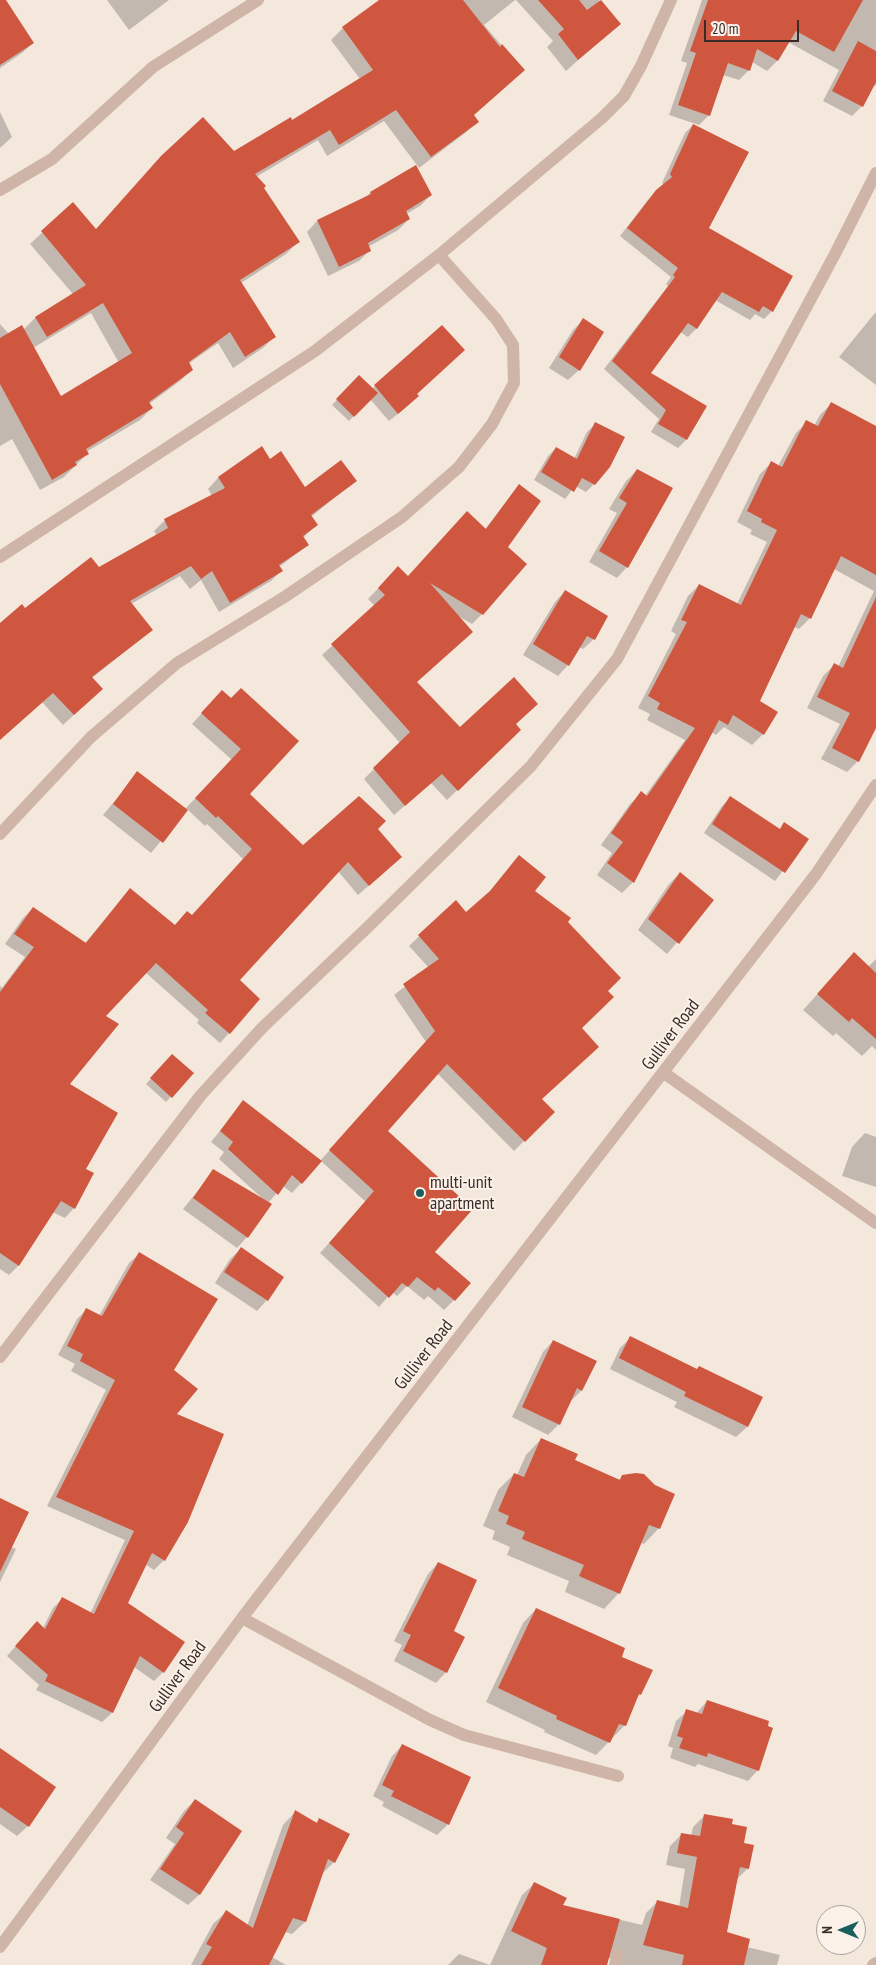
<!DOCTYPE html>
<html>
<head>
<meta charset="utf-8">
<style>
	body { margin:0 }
	#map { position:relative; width:876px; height:1965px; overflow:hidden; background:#f4e7dc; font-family:"PT Sans Narrow",sans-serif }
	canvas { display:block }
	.north { position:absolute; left:816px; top:1905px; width:50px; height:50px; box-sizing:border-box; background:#fbf1e9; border:1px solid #ada29c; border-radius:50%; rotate:270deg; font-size:14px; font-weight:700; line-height:20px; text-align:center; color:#392c28 }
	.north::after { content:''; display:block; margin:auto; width:18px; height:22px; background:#1a5f5e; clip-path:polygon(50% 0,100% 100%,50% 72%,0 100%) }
	.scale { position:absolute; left:704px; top:20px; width:95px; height:22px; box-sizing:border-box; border:2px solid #392c28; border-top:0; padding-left:6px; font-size:15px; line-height:18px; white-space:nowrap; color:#392c28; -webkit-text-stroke:4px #fbf1e9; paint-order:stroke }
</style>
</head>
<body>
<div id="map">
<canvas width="876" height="1965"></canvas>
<div class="north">N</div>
<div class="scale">20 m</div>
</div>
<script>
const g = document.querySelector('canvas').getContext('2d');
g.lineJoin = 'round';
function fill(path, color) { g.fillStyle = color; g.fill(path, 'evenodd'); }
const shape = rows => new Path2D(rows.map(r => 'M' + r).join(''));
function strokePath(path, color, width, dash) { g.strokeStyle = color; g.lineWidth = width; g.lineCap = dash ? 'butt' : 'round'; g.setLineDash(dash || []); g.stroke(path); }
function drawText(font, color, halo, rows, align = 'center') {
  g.font = font + ' "PT Sans Narrow",sans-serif'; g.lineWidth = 4; g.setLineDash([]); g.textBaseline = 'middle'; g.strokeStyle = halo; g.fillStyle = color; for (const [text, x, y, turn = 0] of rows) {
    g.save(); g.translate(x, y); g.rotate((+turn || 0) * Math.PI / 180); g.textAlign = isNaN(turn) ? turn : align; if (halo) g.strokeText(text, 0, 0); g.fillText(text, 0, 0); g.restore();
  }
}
fill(shape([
	[107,0,169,0,129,30],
	[381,0,515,0,484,25,523,70,473,115,477,121,465,133,419,168,384,121,327,156,318,140,256,177,298,242,286,254,241,283,275,336,263,348,233,368,218,343,188,364,192,369,180,381,149,404,152,408,140,420,86,452,87,454,64,477,40,490,12,439,0,446,0,324,9,334,23,330,35,318,73,294,30,244,73,204,96,230,292,121,360,79,331,40,343,28],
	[91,313,119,363,60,398,33,348],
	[516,0,599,0,619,24,566,71,547,47,553,41],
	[702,0,876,0,876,85,871,88,862,106,852,116,823,101,839,70,788,42,777,61,767,71,752,62,749,70,739,80,723,75,709,115,699,125,669,115,687,63,681,61],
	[0,22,33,43,22,53,0,68],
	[0,112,12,137,0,148],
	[693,125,708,228,791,276,772,311,764,319,755,314,750,320,715,300,696,329,688,337,680,332,649,373,706,407,686,440,678,448,651,432,659,419,604,369,668,286,666,284,671,277,620,236,648,200,664,185,662,183,685,133],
	[370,193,431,195,420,206,406,214,409,219,398,230,368,247,370,250,359,261,328,276,307,232,317,221,364,199],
	[875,313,876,314,876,385,839,357],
	[583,320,579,370,568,380,549,368,573,330],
	[359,376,372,389,375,386,415,394,409,405,389,421,370,399,349,421,332,405],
	[831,404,876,428,876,725,858,761,847,772,821,759,840,724,807,708,823,676,834,665,838,667,874,591,834,569,810,618,799,629,794,627,759,702,763,734,752,745,724,727,716,735,711,732,633,882,622,893,597,875,612,853,601,845,630,804,641,793,645,796,685,740,647,720,650,714,638,708,676,634,671,631,688,596,699,585,737,604,767,542,750,534,752,530,737,522,760,474,771,463,778,466,796,433,807,422,814,426,820,415],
	[595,424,594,484,586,492,575,486,565,499,534,480,548,456,556,448,574,459,587,432],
	[261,448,270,460,305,489,355,481,311,517,316,525,303,538,308,545,279,567,281,571,271,581,219,612,201,580,190,589,180,576,131,604,151,630,92,678,91,699,63,725,42,702,0,739,0,623,157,536,154,531,165,520,212,496,208,489,218,478],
	[637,470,627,567,617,578,589,562,617,513,609,509,626,481],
	[519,486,506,547,482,614,472,624,458,616,416,682,459,728,515,725,519,730,447,800,431,783,394,815,364,779,400,743,322,655,375,606,368,599,388,578,408,577,485,529],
	[565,591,594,639,583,649,579,647,568,665,558,676,523,655,555,602],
	[241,690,248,794,303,847,376,830,390,867,358,895,338,871,238,980,229,1033,220,1043,197,1023,199,1020,145,972,104,1016,68,1084,84,1169,74,1208,65,1218,52,1212,19,1265,9,1275,0,1269,0,986,2,988,25,957,5,944,23,918,33,908,85,943,130,890,174,926,187,912,192,917,243,859,207,824,205,826,187,809,151,853,103,815,138,773,185,809,232,760,192,724,213,701,231,700],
	[731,797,779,830,784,824,807,839,775,881,704,833,722,806],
	[510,867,533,892,567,922,607,991,581,1028,541,1100,553,1112,514,1151,437,1073,386,1131,433,1252,469,1283,454,1300,444,1310,428,1296,424,1300,407,1286,397,1296,392,1292,379,1307,320,1253,366,1202,321,1161,292,1193,283,1186,268,1203,247,1237,237,1248,183,1209,214,1171,262,1198,219,1159,224,1152,211,1142,243,1102,320,1161,426,1042,394,995,429,968,409,946,455,902,466,914,484,898],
	[680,873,713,900,667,954,638,930,669,884],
	[854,954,868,967,876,959,876,1050,872,1046,862,1056,836,1033,833,1036,803,1010],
	[167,1061,192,1073,166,1102,146,1084],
	[865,1133,876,1137,876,1187,842,1176,852,1147],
	[241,1249,283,1277,267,1300,257,1311,215,1283,230,1259],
	[139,1254,173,1370,175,1415,164,1560,154,1570,145,1564,127,1603,163,1672,154,1681,134,1667,112,1713,102,1722,36,1690,39,1685,7,1656,28,1632,43,1628,53,1608,62,1599,90,1614,125,1540,47,1506,106,1390,71,1371,75,1364,58,1355,77,1319,87,1309,99,1316,129,1263],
	[631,1337,697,1370,761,1398,747,1427,736,1437,674,1407,677,1402,610,1369,620,1348],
	[553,1341,581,1391,571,1401,559,1424,548,1435,512,1417,543,1352],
	[541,1439,574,1461,618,1481,622,1476,659,1528,644,1544,641,1543,619,1593,604,1609,565,1592,569,1581,507,1555,510,1547,492,1539,495,1531,483,1526,498,1490,514,1474,517,1475,526,1455],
	[0,1500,11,1547,16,1549,0,1582],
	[438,1563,452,1632,446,1672,436,1683,394,1661,402,1645,394,1641,428,1574],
	[536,1609,620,1657,640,1694,636,1699,625,1725,596,1755,544,1732,545,1730,486,1702,523,1623],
	[707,1701,758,1770,748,1781,698,1764,695,1767,670,1758,673,1748,668,1746,676,1721,687,1711,696,1714],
	[402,1746,448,1824,437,1835,382,1806,384,1802,373,1796,392,1756],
	[0,1750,28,1826,17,1836,0,1824],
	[195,1800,241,1832,199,1895,188,1905,150,1880,175,1844,166,1838,184,1811],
	[295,1812,315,1824,319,1820,334,1862,321,1875,305,1922,292,1934,285,1932,272,1957,286,1965,191,1965,213,1924,226,1912,247,1926,283,1825],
	[705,1815,731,1825,743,1844,748,1868,736,1880,726,1933,747,1947,780,1955,777,1965,614,1965,612,1959,608,1958,606,1965,490,1965,522,1895,534,1884,562,1906,642,1925,646,1913,658,1901,679,1907,685,1869,666,1865,670,1846,682,1834,691,1836,693,1827],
	[459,1954,490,1965,448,1965]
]), '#0003');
fill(shape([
	[0,0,6,0,34,43,0,65],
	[379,0,463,0,500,47,502,44,525,70,474,115,479,122,431,157,396,110,339,145,330,130,255,174,266,186,264,188,300,242,240,280,276,337,245,357,230,332,189,362,193,370,149,402,153,408,86,449,89,454,75,462,77,465,52,480,0,384,0,338,22,325,61,396,132,353,103,303,47,337,35,317,86,285,41,231,73,202,96,229,161,156,203,117,234,151,291,117,292,120,373,70,342,27],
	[538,0,579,0,587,10,601,0,621,24,578,60,558,34,564,29],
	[708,0,863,0,834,52,796,31,778,61,757,49,750,71,728,63,710,116,678,105,696,53,690,51],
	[858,41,876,51,876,82,863,107,832,91],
	[693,124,749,152,709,228,793,276,773,312,763,306,759,312,722,292,697,329,688,323,651,373,707,406,687,440,658,424,666,410,612,361,675,277,673,275,678,268,627,228,656,190,672,177,670,174],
	[416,165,432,195,406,211,410,219,368,243,371,251,339,267,317,220,371,194,370,192],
	[583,318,604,332,580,371,559,357],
	[442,325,465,350,417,394,419,396,398,414,374,385],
	[359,375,378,393,354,417,336,399],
	[831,402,876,426,876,575,841,556,811,619,801,614,760,701,778,712,764,735,733,715,728,725,719,720,634,883,607,863,623,842,611,833,641,791,647,796,695,728,657,709,660,703,648,696,687,622,681,620,699,584,741,605,777,530,761,522,762,519,747,511,771,461,782,467,806,420,818,426],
	[595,422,625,437,610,467,595,485,582,478,574,492,541,472,556,447,577,459],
	[262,446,270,459,281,451,305,487,341,460,357,481,311,515,318,525,303,536,309,545,279,565,283,571,230,603,212,571,201,579,191,566,130,601,153,630,92,677,103,689,74,715,53,693,0,740,0,623,22,604,25,608,91,557,99,567,168,528,164,519,225,488,218,477],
	[637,469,673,488,628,568,599,551,627,503,619,498],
	[519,484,541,501,508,547,527,564,483,615,430,583,473,632,417,682,460,727,514,677,538,704,516,724,521,730,458,791,442,774,405,806,373,768,410,732,331,644,385,595,378,588,398,566,408,576,467,511,486,529],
	[565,590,608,616,595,640,587,636,569,666,533,644],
	[876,597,876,728,859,762,832,748,850,713,817,697,834,663,843,668],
	[241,688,299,741,250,794,303,845,359,796,386,821,378,829,402,857,369,886,348,862,240,980,260,999,230,1034,205,1013,208,1010,156,963,106,1016,119,1024,70,1084,118,1113,86,1169,94,1173,75,1209,61,1201,19,1266,0,1253,0,992,34,947,14,934,33,907,86,943,130,888,175,925,187,911,192,915,252,849,218,816,216,818,195,798,241,749,201,713,222,690,231,698],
	[137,771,188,810,163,843,113,804],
	[730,796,780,829,784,822,809,839,785,873,712,824],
	[519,855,546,877,535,891,571,918,568,922,621,978,608,991,614,997,582,1028,599,1047,542,1099,555,1112,525,1142,447,1064,388,1131,473,1209,435,1252,471,1283,455,1301,438,1287,435,1291,417,1277,408,1287,402,1283,389,1298,329,1243,374,1191,329,1150,435,1031,403,984,439,959,418,935,456,900,466,912,490,891],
	[680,872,714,900,679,944,648,919],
	[854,952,876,973,876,1039,852,1018,849,1022,817,994],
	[172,1054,194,1073,172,1098,150,1078],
	[243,1100,322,1161,302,1184,292,1175,278,1195,228,1149,233,1142,220,1131],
	[213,1169,272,1204,248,1238,193,1198],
	[241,1247,284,1277,268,1301,224,1272],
	[139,1252,218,1299,174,1370,198,1389,177,1414,224,1434,188,1522,165,1561,152,1553,128,1603,185,1642,164,1673,140,1656,113,1713,45,1681,48,1675,15,1646,37,1621,45,1629,62,1597,94,1614,134,1531,56,1497,115,1380,80,1361,83,1354,67,1346,86,1308,102,1316],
	[630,1336,697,1369,699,1366,763,1397,748,1427,684,1396,686,1392,619,1358],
	[553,1340,597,1361,582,1391,577,1388,560,1425,522,1407],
	[541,1438,578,1454,575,1460,620,1480,622,1475,636,1473,644,1474,655,1485,675,1494,660,1529,649,1525,620,1594,579,1576,584,1565,522,1539,525,1532,506,1524,509,1516,498,1511,514,1473,524,1477],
	[0,1498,29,1512,0,1572],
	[438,1562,477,1580,454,1631,465,1637,447,1673,403,1651,411,1635,403,1631],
	[536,1608,625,1648,622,1657,653,1670,641,1695,639,1694,626,1726,619,1724,610,1743,556,1719,557,1716,498,1688],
	[707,1700,769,1721,768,1726,773,1728,759,1771,708,1753,707,1757,679,1748,683,1738,677,1736,686,1709,702,1714],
	[402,1744,471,1777,449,1825,391,1796,394,1791,382,1785],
	[0,1748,56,1787,29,1827,0,1807],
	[195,1799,242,1831,200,1895,160,1869,184,1833,176,1827],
	[295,1810,317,1823,319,1818,350,1834,335,1863,328,1859,306,1922,293,1918,269,1965,201,1965,212,1947,206,1944,226,1910,253,1928],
	[704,1814,733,1819,732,1824,747,1827,744,1843,754,1845,749,1869,740,1867,727,1932,750,1939,744,1965,682,1965,684,1955,643,1945,657,1900,688,1908,697,1857,677,1853,681,1833,700,1836],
	[534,1882,567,1898,563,1905,620,1919,607,1965,541,1965,547,1948,511,1931]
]), '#cf573f');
strokePath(shape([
	[664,1073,876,1223]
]), '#ceb5a7', 12);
strokePath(shape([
	[0,190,52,159,153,67,258,0],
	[0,557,315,351,439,255,602,118,624,96,641,66,671,0],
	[0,834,91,737,177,663,286,596,402,517,459,467,492,424,514,383,513,345,496,319,439,255],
	[0,1357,201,1095,262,1028,370,925,531,766,617,659,835,254,876,173],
	[242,1618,430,1720,464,1735,618,1776],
	[0,1947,242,1618,816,874,876,785],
	[615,1965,618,1954],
	[873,1965,876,1963]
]), '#ceb5a7', 12);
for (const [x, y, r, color] of [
	[420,1193,5,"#1a5f5e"]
]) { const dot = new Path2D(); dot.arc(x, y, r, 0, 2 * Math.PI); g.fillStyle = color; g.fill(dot); strokePath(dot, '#fbf1e9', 2); }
drawText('18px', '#392c28', '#fbf1e9', [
	["Gulliver Road",671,1035,-53],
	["Gulliver Road",424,1355,-52],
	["Gulliver Road",178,1677,-54]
]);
drawText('18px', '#392c28', '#fbf1e9', [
	["multi-unit",430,1183],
	["apartment",430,1204]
], 'left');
</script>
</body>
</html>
